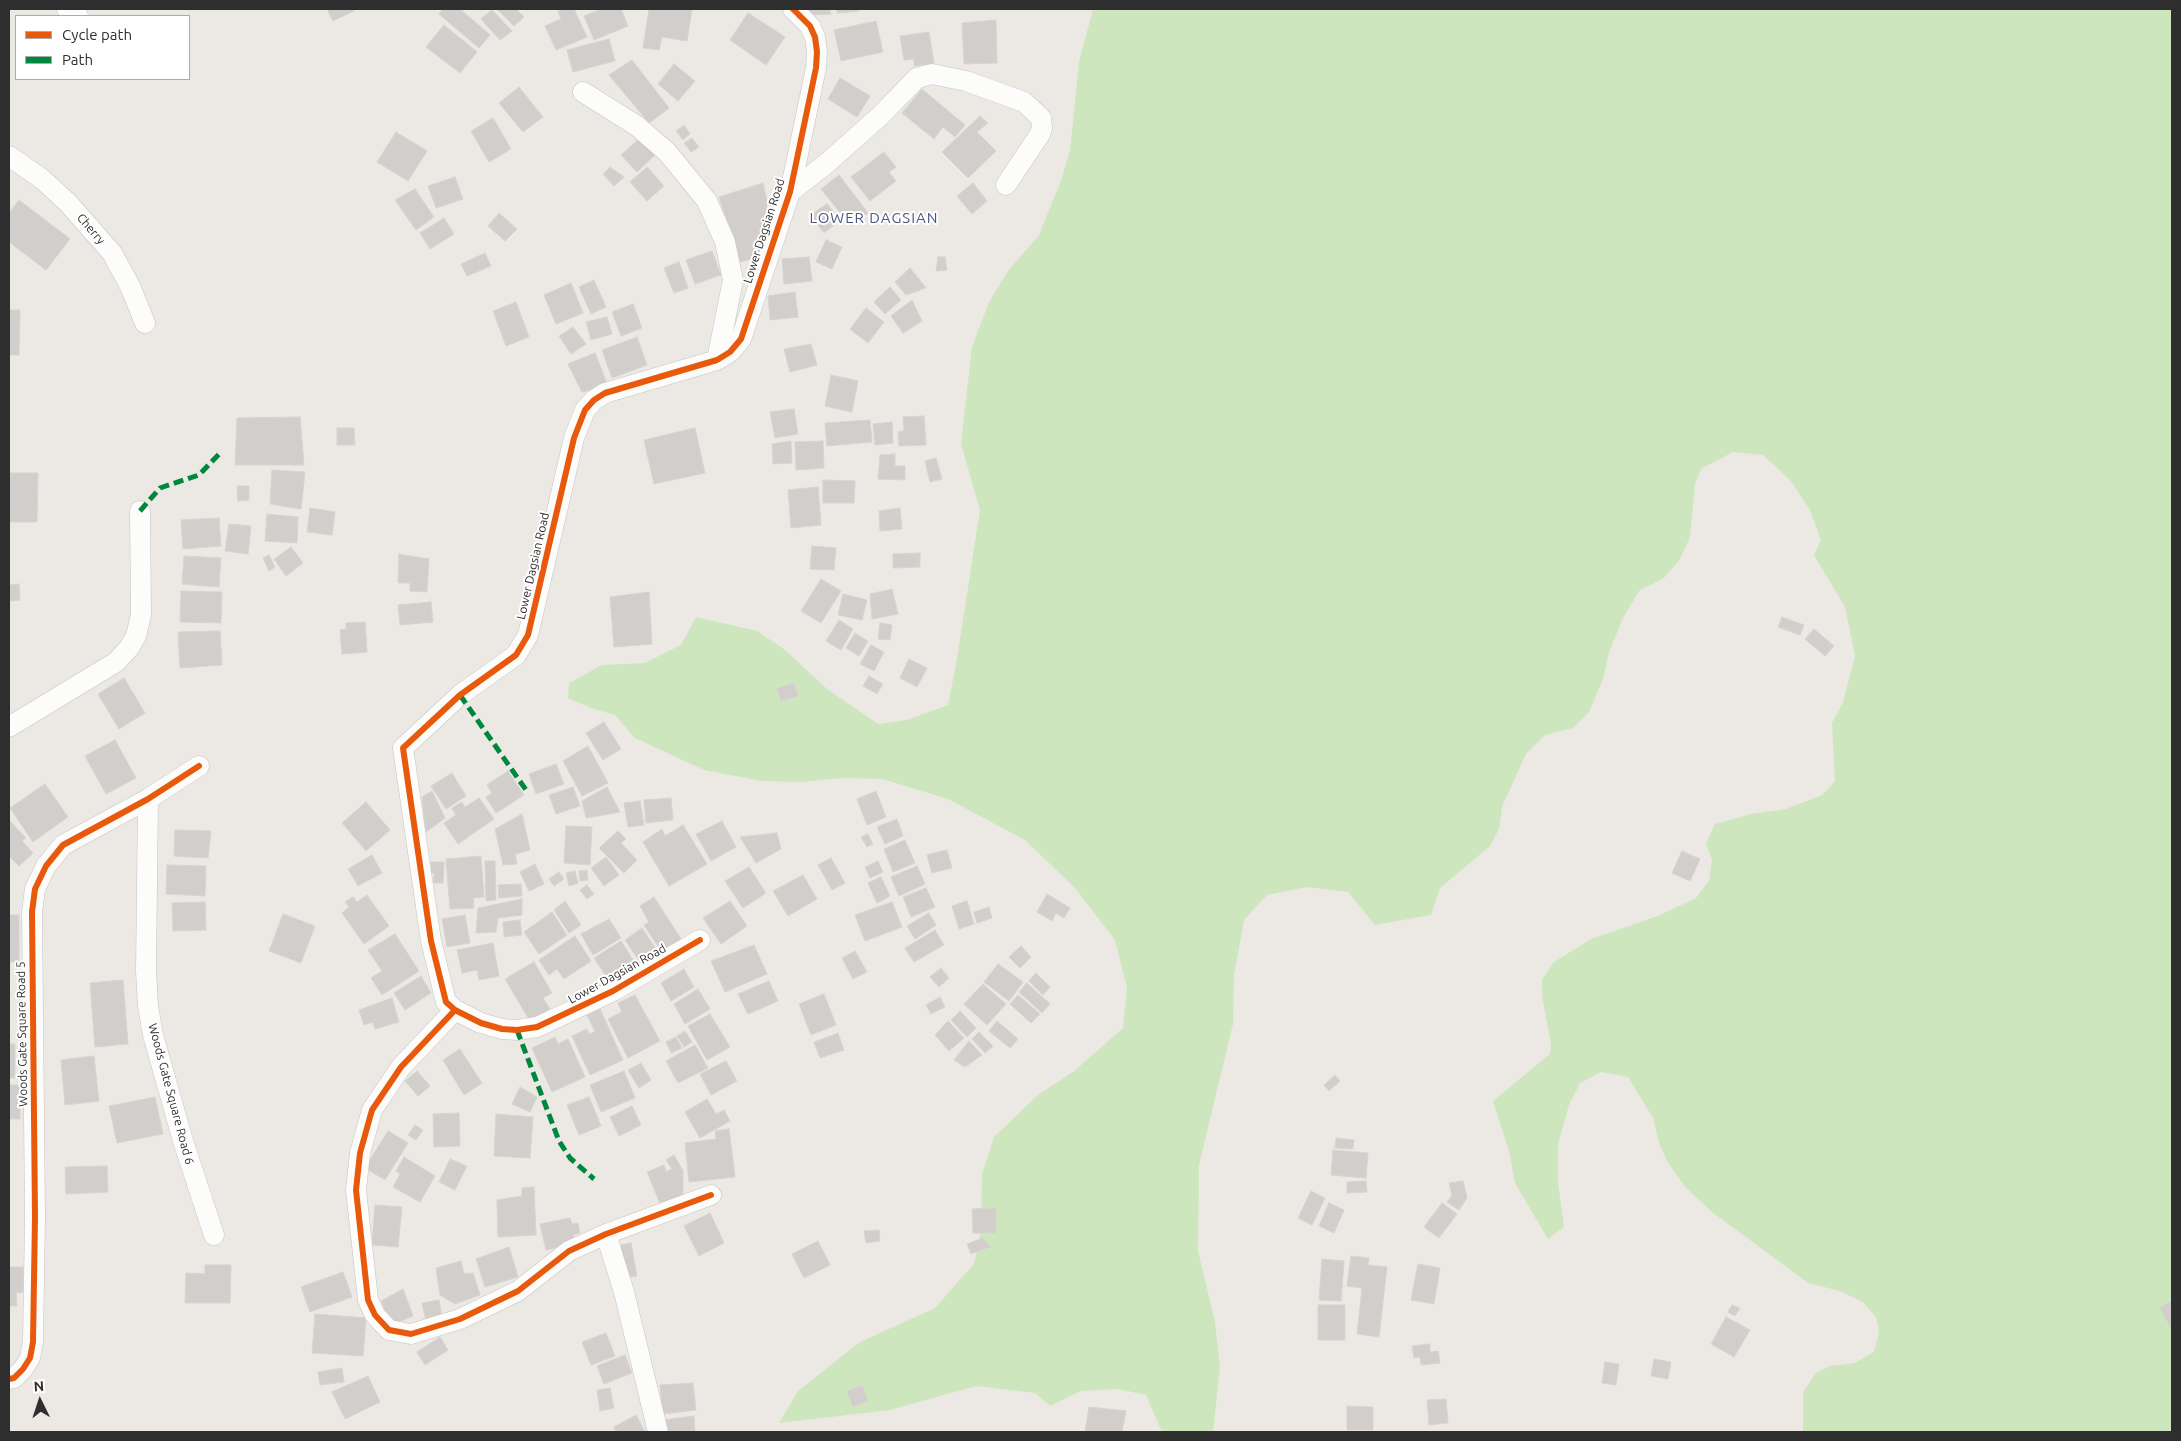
<!DOCTYPE html>
<html>
<head>
<meta charset="utf-8">
<style>
	body { margin:0 }
	#map { position:relative; width:2181px; height:1441px; overflow:hidden; background:#ece8e4; font-family:Ubuntu,sans-serif }
	canvas { display:block }
	.frame { position:absolute; inset:0; border:10px solid #2e2e2e; pointer-events:none }
	.legend { position:absolute; left:15px; top:15px; width:175px; height:65px; box-sizing:border-box; background:#fff; border:1px solid #ababab; margin:0; padding:6px 9px; list-style:none; font-size:15px; color:#2e2e2e }
	.legend li { display:flex; align-items:center; gap:10px; height:25px }
	.legend b { width:25px; border:1px solid #ababab }
	.north { position:absolute; left:15px; top:1376px; width:50px; height:50px; -webkit-text-stroke:4px #fff; paint-order:stroke; rotate:356deg; font-size:14px; font-weight:700; line-height:20px; text-align:center; color:#2e2e2e }
	.north::after { content:''; display:block; margin:auto; width:18px; height:22px; background:#2e2e2e; clip-path:polygon(50% 0,100% 100%,50% 72%,0 100%) }
</style>
</head>
<body>
<div id="map">
<canvas width="2181" height="1441"></canvas>
<div class="frame"></div>
<ul class="legend">
<li><b style="height:6px;background:#e8590c"></b>Cycle path</li>
<li><b style="height:6px;background:#00873e"></b>Path</li>
</ul>
<div class="north">N</div>
</div>
<script>
const g = document.querySelector('canvas').getContext('2d');
g.lineJoin = 'round';
function fill(path, color) { g.fillStyle = color; g.fill(path, 'evenodd'); }
const shape = rows => new Path2D(rows.map(r => 'M' + r).join(''));
function strokePath(path, color, width, dash) { g.strokeStyle = color; g.lineWidth = width; g.lineCap = dash ? 'butt' : 'round'; g.setLineDash(dash || []); g.stroke(path); }
function drawText(font, color, halo, rows, align = 'center') {
  g.font = font + ' Ubuntu,sans-serif'; g.lineWidth = 4; g.setLineDash([]); g.textBaseline = 'middle'; g.strokeStyle = halo; g.fillStyle = color; for (const [text, x, y, turn = 0] of rows) {
    g.save(); g.translate(x, y); g.rotate((+turn || 0) * Math.PI / 180); g.textAlign = isNaN(turn) ? turn : align; if (halo) g.strokeText(text, 0, 0); g.fillText(text, 0, 0); g.restore();
  }
}
fill(shape([
	[1093,9,2172,9,2172,1432,1803,1432,1803,1392,1816,1373,1830,1366,1855,1363,1874,1352,1879,1332,1876,1317,1863,1302,1840,1291,1808,1283,1712,1212,1685,1187,1667,1161,1659,1143,1653,1118,1628,1077,1601,1072,1580,1083,1569,1105,1558,1144,1558,1182,1564,1227,1548,1239,1515,1183,1509,1151,1493,1101,1550,1054,1551,1044,1542,996,1542,980,1554,962,1591,939,1658,916,1696,898,1709,881,1712,860,1706,843,1715,824,1751,814,1786,809,1822,795,1835,781,1832,723,1843,702,1855,656,1845,607,1814,555,1821,540,1810,510,1791,481,1763,455,1733,452,1701,469,1695,484,1690,537,1680,559,1664,578,1639,591,1623,618,1609,652,1603,679,1589,712,1573,728,1545,735,1526,754,1502,807,1499,829,1490,846,1440,888,1431,915,1375,925,1348,892,1307,887,1267,895,1244,920,1234,975,1233,1024,1199,1165,1198,1251,1215,1322,1220,1367,1213,1432,1162,1432,1146,1395,1118,1389,1081,1391,1050,1406,1035,1393,976,1386,890,1410,779,1423,798,1391,860,1342,935,1308,974,1264,981,1230,982,1174,994,1137,1039,1094,1073,1072,1123,1028,1127,988,1115,940,1075,888,1025,840,948,799,882,779,843,778,800,782,762,781,704,770,635,738,615,715,591,708,568,698,569,683,602,665,645,663,681,645,696,617,757,631,785,650,827,689,878,724,907,720,948,705,957,659,980,510,961,444,972,347,989,302,1008,271,1039,235,1060,183,1070,151,1079,62]
]), '#cee6be');
const building = shape([
	[327,9,353,9,354,11,333,21,327,9],
	[443,9,460,9,490,35,479,48,439,14,443,9],
	[497,9,516,9,524,17,514,26,497,9],
	[563,9,574,9,587,37,556,50,545,26,561,19,558,11,563,9],
	[601,9,621,9,628,26,594,40,584,16,601,9],
	[649,9,692,9,687,41,662,37,659,50,643,48,649,9],
	[808,9,830,9,831,14,809,15,808,9],
	[837,9,858,9,859,11,837,13,837,9],
	[492,10,512,31,500,40,481,19,492,10],
	[748,13,785,37,766,65,730,40,748,13],
	[996,20,997,63,964,64,962,23,996,20],
	[876,21,883,52,841,61,834,30,876,21],
	[444,25,477,52,460,73,426,47,444,25],
	[929,32,934,63,914,66,914,59,904,60,900,36,929,32],
	[609,39,615,61,573,72,567,50,609,39],
	[632,60,669,108,649,123,609,75,632,60],
	[674,64,695,81,678,101,658,84,674,64],
	[840,78,870,96,857,117,828,99,840,78],
	[519,87,543,117,523,132,499,103,519,87],
	[922,89,965,125,955,137,943,127,934,139,902,113,922,89],
	[980,116,988,123,977,132,996,151,968,178,942,152,980,116],
	[493,118,511,149,489,162,471,131,493,118],
	[684,125,690,134,683,140,676,131,684,125],
	[396,132,427,151,408,181,377,162,396,132],
	[692,138,699,147,691,152,684,143,692,138],
	[639,139,655,155,637,172,621,155,639,139],
	[884,152,896,167,889,172,896,181,870,201,851,177,884,152],
	[610,167,624,177,614,186,603,174,610,167],
	[647,167,664,186,647,201,630,182,647,167],
	[839,175,868,213,851,226,821,189,839,175],
	[455,177,463,199,436,208,428,186,455,177],
	[763,183,767,201,763,256,740,262,719,197,763,183],
	[973,183,987,201,972,214,957,196,973,183],
	[415,189,434,217,416,230,395,200,415,189],
	[19,200,70,239,46,270,9,242,9,213,19,200],
	[827,204,840,220,824,233,810,215,827,204],
	[499,213,517,229,505,241,488,226,499,213],
	[444,218,454,234,430,249,420,233,444,218],
	[826,240,842,247,832,269,816,262,826,240],
	[712,251,721,275,695,284,686,260,712,251],
	[485,253,491,266,467,276,461,264,485,253],
	[809,257,812,281,784,284,782,259,809,257],
	[938,257,945,257,947,270,936,271,938,257],
	[679,262,688,288,674,293,664,268,679,262],
	[910,268,926,288,906,295,895,282,910,268],
	[594,280,606,307,591,314,579,287,594,280],
	[571,283,583,313,556,324,544,295,571,283],
	[890,287,901,300,885,314,874,302,890,287],
	[795,292,798,317,770,320,768,296,795,292],
	[912,300,922,321,903,333,891,316,912,300],
	[516,302,529,337,506,346,493,311,516,302],
	[633,304,642,328,621,336,612,312,633,304],
	[866,308,884,322,868,343,850,329,866,308],
	[9,310,20,310,19,355,9,355,9,310],
	[607,317,612,334,591,340,586,322,607,317],
	[573,327,586,344,571,354,559,336,573,327],
	[637,337,647,365,612,378,602,350,637,337],
	[811,344,817,365,790,372,784,349,811,344],
	[595,353,608,386,582,392,568,364,595,353],
	[831,375,858,381,852,412,825,406,831,375],
	[794,409,798,434,775,438,770,412,794,409],
	[924,416,926,445,899,446,898,432,904,431,903,417,924,416],
	[300,417,304,465,235,465,237,418,300,417],
	[870,420,872,442,827,446,825,423,870,420],
	[892,422,893,443,875,445,873,424,892,422],
	[337,428,354,428,355,445,337,445,337,428],
	[695,428,705,473,654,484,644,440,695,428],
	[791,441,792,463,773,464,772,444,791,441],
	[823,441,824,468,796,470,795,442,823,441],
	[895,454,895,466,905,466,905,480,878,479,880,455,895,454],
	[936,458,942,479,930,482,925,461,936,458],
	[272,470,305,472,301,509,270,504,272,470],
	[9,473,38,473,37,522,9,522,9,473],
	[823,480,855,481,854,503,823,503,823,480],
	[237,486,249,486,249,500,238,501,237,486],
	[818,487,821,525,791,528,788,490,818,487],
	[310,508,335,512,332,535,307,532,310,508],
	[900,508,902,529,880,531,879,511,900,508],
	[267,514,298,517,297,543,265,541,267,514],
	[219,518,221,546,183,549,181,520,219,518],
	[229,524,251,526,248,554,225,551,229,524],
	[812,546,836,548,834,570,810,569,812,546],
	[291,547,303,563,286,576,274,559,291,547],
	[920,553,920,567,893,568,893,554,920,553],
	[399,554,429,559,427,592,410,591,410,583,398,583,399,554],
	[269,555,275,567,269,571,263,558,269,555],
	[184,556,221,558,219,587,182,584,184,556],
	[821,579,841,591,821,623,801,611,821,579],
	[19,584,20,600,9,601,9,585,19,584],
	[892,589,898,614,872,619,870,594,892,589],
	[181,591,222,592,221,623,180,622,181,591],
	[649,592,652,644,614,647,610,597,649,592],
	[843,594,867,600,862,620,838,615,843,594],
	[431,602,433,622,400,625,398,605,431,602],
	[1782,617,1804,625,1800,635,1778,627,1782,617],
	[839,620,853,629,841,650,826,641,839,620],
	[365,622,367,652,342,654,340,630,346,629,346,623,365,622],
	[880,623,892,625,890,640,878,639,880,623],
	[1814,629,1834,646,1825,656,1805,639,1814,629],
	[220,631,222,665,180,668,178,632,220,631],
	[855,633,868,641,859,656,846,648,855,633],
	[871,645,884,652,874,671,860,664,871,645],
	[909,659,927,668,917,687,900,678,909,659],
	[869,676,883,684,877,694,863,686,869,676],
	[124,678,145,713,119,729,98,694,124,678],
	[794,683,798,696,781,701,777,688,794,683],
	[604,722,621,749,603,760,586,733,604,722],
	[115,740,136,778,106,794,85,756,115,740],
	[588,746,608,783,582,796,563,761,588,746],
	[556,764,564,784,536,794,529,774,556,764],
	[508,771,524,795,496,813,486,797,492,793,487,785,508,771],
	[452,773,466,796,446,809,431,786,452,773],
	[45,784,68,817,33,842,10,808,45,784],
	[573,787,580,806,556,814,549,795,573,787],
	[607,787,620,812,586,818,582,801,607,787],
	[432,791,445,818,426,832,422,797,432,791],
	[876,791,886,817,867,825,857,799,876,791],
	[479,798,494,819,458,844,444,823,456,815,452,808,462,802,465,807,479,798],
	[671,798,673,820,646,823,644,800,671,798],
	[640,801,644,825,628,827,624,803,640,801],
	[366,802,390,830,366,851,342,823,366,802],
	[522,814,530,850,515,854,517,864,503,865,495,829,522,814],
	[897,819,903,836,885,844,877,827,897,819],
	[9,820,26,838,22,841,33,853,19,866,10,857,9,859,9,820],
	[722,821,736,847,711,861,696,834,722,821],
	[683,825,707,864,669,886,643,842,662,829,665,836,683,825],
	[566,826,592,827,590,865,564,863,566,826],
	[175,830,211,831,208,858,174,856,175,830],
	[618,831,626,839,621,843,637,860,624,873,599,848,618,831],
	[777,833,781,849,756,863,740,837,777,833],
	[868,834,873,844,867,847,861,837,868,834],
	[905,840,915,863,893,872,884,849,905,840],
	[947,850,952,868,932,873,927,855,947,850],
	[1682,851,1700,859,1690,881,1672,873,1682,851],
	[372,855,382,873,358,886,348,869,372,855],
	[481,856,484,897,473,898,474,908,450,909,446,859,481,856],
	[606,857,619,875,604,886,591,868,606,857],
	[831,858,845,883,832,890,818,865,831,858],
	[485,861,495,861,496,900,486,901,485,861],
	[878,861,883,872,870,878,865,867,878,861],
	[431,862,444,862,443,883,434,883,434,873,431,873,431,862],
	[535,864,544,884,529,891,520,872,535,864],
	[167,865,206,866,205,896,166,894,167,865],
	[917,866,925,884,899,896,891,877,917,866],
	[749,867,766,893,743,908,725,881,749,867],
	[587,870,588,880,580,881,579,871,587,870],
	[575,871,578,883,569,886,566,873,575,871],
	[559,872,564,879,554,886,549,879,559,872],
	[803,875,817,899,788,916,773,891,803,875],
	[881,877,890,896,877,903,868,883,881,877],
	[521,884,522,896,499,898,498,885,521,884],
	[587,885,594,894,587,899,580,890,587,885],
	[926,888,935,907,911,917,903,897,926,888],
	[1047,894,1070,908,1064,918,1056,913,1052,921,1037,912,1047,894],
	[367,895,389,926,364,944,342,913,349,907,345,902,353,897,357,902,367,895],
	[654,897,681,939,661,951,644,925,649,922,640,906,654,897],
	[522,899,522,915,498,918,496,932,476,933,478,908,522,899],
	[565,901,581,925,569,933,554,910,565,901],
	[730,901,747,926,721,944,703,918,730,901],
	[967,901,974,924,959,929,952,906,967,901],
	[205,902,206,930,173,931,172,903,205,902],
	[892,902,902,927,865,941,855,915,892,902],
	[989,907,992,918,977,923,974,912,989,907],
	[552,912,567,935,539,954,524,932,552,912],
	[929,913,936,925,915,939,907,926,929,913],
	[283,914,315,926,301,963,269,951,283,914],
	[9,915,19,915,19,962,9,962,9,915],
	[465,915,470,943,447,947,442,919,465,915],
	[609,919,621,938,593,955,581,934,609,919],
	[520,920,522,935,504,937,503,922,520,920],
	[642,928,661,957,644,968,625,940,642,928],
	[935,930,944,945,914,962,905,948,935,930],
	[395,934,419,971,382,995,371,978,382,971,368,950,395,934],
	[575,936,591,961,564,979,557,969,549,975,539,960,575,936],
	[621,941,638,968,612,985,594,958,621,941],
	[493,943,499,976,479,980,477,970,462,973,457,950,493,943],
	[754,945,767,974,725,992,711,961,754,945],
	[1021,946,1031,957,1020,968,1009,957,1021,946],
	[855,951,867,972,853,979,842,958,855,951],
	[534,962,552,993,543,998,550,1009,530,1021,505,979,534,962],
	[998,964,1023,982,1009,1001,984,982,998,964],
	[941,968,949,978,939,987,930,977,941,968],
	[684,969,694,987,671,1001,661,983,684,969],
	[1036,973,1050,987,1043,995,1029,981,1036,973],
	[421,976,431,993,405,1010,394,993,421,976],
	[123,980,128,1044,95,1047,90,983,123,980],
	[769,981,778,1001,748,1014,738,994,769,981],
	[1027,983,1050,1004,1042,1013,1019,992,1027,983],
	[983,984,1006,1004,987,1025,964,1004,983,984],
	[698,989,710,1009,685,1024,674,1004,698,989],
	[824,994,836,1025,811,1035,799,1004,824,994],
	[635,995,660,1041,628,1058,608,1019,622,1012,618,1003,635,995],
	[1018,995,1040,1014,1031,1023,1010,1004,1018,995],
	[940,997,945,1007,931,1014,926,1005,940,997],
	[392,998,399,1022,375,1029,373,1022,364,1025,359,1010,392,998],
	[600,1009,623,1060,590,1075,572,1036,587,1029,589,1034,595,1032,587,1015,600,1009],
	[960,1011,976,1028,967,1037,951,1020,960,1011],
	[710,1014,730,1047,707,1060,688,1026,710,1014],
	[948,1021,964,1038,949,1051,935,1035,948,1021],
	[997,1021,1018,1039,1010,1048,989,1031,997,1021],
	[685,1031,692,1042,684,1047,677,1036,685,1031],
	[979,1032,993,1046,985,1053,972,1039,979,1032],
	[838,1033,844,1050,820,1058,814,1042,838,1033],
	[555,1037,558,1044,568,1039,585,1077,552,1092,532,1048,555,1037],
	[676,1037,682,1048,671,1053,666,1042,676,1037],
	[969,1041,982,1055,965,1067,954,1060,969,1041],
	[9,1044,15,1044,15,1078,9,1078,9,1044],
	[695,1045,708,1068,678,1083,666,1061,695,1045],
	[460,1049,482,1083,464,1095,443,1060,460,1049],
	[94,1056,99,1101,65,1105,61,1060,94,1056],
	[726,1061,737,1081,711,1095,700,1074,726,1061],
	[641,1063,651,1080,639,1088,628,1070,641,1063],
	[417,1071,430,1086,418,1096,405,1081,417,1071],
	[624,1071,635,1098,601,1112,590,1085,624,1071],
	[1335,1075,1340,1081,1329,1091,1324,1085,1335,1075],
	[9,1085,20,1085,20,1119,9,1119,9,1085],
	[520,1087,537,1097,530,1112,512,1104,520,1087],
	[155,1097,163,1134,117,1143,109,1106,155,1097],
	[589,1097,601,1126,579,1135,567,1105,589,1097],
	[707,1099,716,1114,724,1110,730,1121,700,1138,685,1112,707,1099],
	[632,1106,641,1125,619,1136,610,1117,632,1106],
	[459,1113,460,1146,434,1147,433,1114,459,1113],
	[496,1114,533,1117,530,1158,494,1156,496,1114],
	[415,1125,423,1130,416,1140,408,1135,415,1125],
	[729,1129,735,1177,689,1182,685,1143,716,1139,715,1131,729,1129],
	[388,1131,408,1143,385,1180,365,1168,388,1131],
	[1336,1138,1354,1140,1353,1149,1335,1148,1336,1138],
	[1333,1150,1368,1153,1366,1178,1331,1175,1333,1150],
	[674,1155,683,1171,683,1199,661,1206,647,1172,664,1165,666,1172,672,1169,666,1160,674,1155],
	[404,1157,435,1176,420,1202,393,1187,400,1174,396,1171,404,1157],
	[450,1159,467,1166,455,1190,439,1182,450,1159],
	[107,1166,108,1192,66,1194,65,1167,107,1166],
	[1366,1181,1367,1192,1347,1193,1347,1182,1366,1181],
	[1463,1181,1467,1198,1459,1210,1447,1202,1452,1196,1449,1183,1463,1181],
	[534,1187,536,1235,498,1237,497,1200,522,1196,522,1188,534,1187],
	[1311,1191,1325,1198,1312,1225,1298,1218,1311,1191],
	[1329,1203,1344,1210,1334,1233,1319,1226,1329,1203],
	[1442,1203,1457,1214,1439,1238,1424,1227,1442,1203],
	[375,1205,402,1207,398,1247,372,1245,375,1205],
	[996,1208,996,1233,973,1233,972,1209,996,1208],
	[710,1213,724,1243,699,1256,684,1226,710,1213],
	[570,1218,572,1224,578,1223,580,1233,573,1235,575,1244,546,1250,540,1224,570,1218],
	[879,1230,880,1241,866,1243,864,1231,879,1230],
	[983,1238,990,1247,971,1254,967,1244,983,1238],
	[818,1241,830,1265,804,1278,792,1254,818,1241],
	[631,1243,637,1276,623,1278,617,1246,631,1243],
	[509,1247,518,1277,485,1287,476,1259,509,1247],
	[1351,1256,1369,1258,1368,1265,1387,1267,1379,1337,1357,1334,1362,1288,1347,1286,1351,1256],
	[1322,1259,1344,1261,1341,1301,1319,1300,1322,1259],
	[461,1261,464,1274,473,1273,480,1295,455,1304,440,1295,436,1268,461,1261],
	[1418,1264,1440,1268,1434,1304,1411,1300,1418,1264],
	[205,1265,231,1265,230,1303,185,1303,186,1273,205,1274,205,1265],
	[9,1267,23,1267,23,1292,16,1293,17,1306,9,1306,9,1267],
	[343,1272,352,1297,310,1312,301,1287,343,1272],
	[403,1289,413,1316,391,1325,381,1301,403,1289],
	[439,1300,442,1318,426,1321,422,1303,439,1300],
	[2172,1301,2172,1330,2160,1308,2172,1301],
	[1318,1305,1345,1305,1345,1340,1318,1340,1318,1305],
	[1732,1305,1740,1308,1735,1316,1728,1312,1732,1305],
	[315,1314,366,1318,363,1356,312,1353,315,1314],
	[1726,1317,1750,1330,1734,1357,1711,1344,1726,1317],
	[606,1333,615,1356,591,1365,582,1342,606,1333],
	[440,1337,448,1350,425,1365,417,1352,440,1337],
	[1430,1344,1430,1352,1438,1351,1440,1363,1421,1365,1420,1357,1414,1358,1412,1346,1430,1344],
	[625,1355,632,1373,604,1384,597,1366,625,1355],
	[1654,1359,1671,1362,1668,1379,1651,1376,1654,1359],
	[1605,1362,1619,1364,1616,1385,1602,1383,1605,1362],
	[342,1368,344,1382,320,1385,318,1372,342,1368],
	[368,1376,380,1402,345,1419,332,1392,368,1376],
	[693,1383,696,1410,663,1414,660,1385,693,1383],
	[862,1385,868,1401,853,1407,847,1391,862,1385],
	[610,1388,614,1408,600,1411,597,1390,610,1388],
	[1446,1399,1448,1423,1429,1425,1427,1400,1446,1399],
	[1347,1406,1373,1407,1373,1430,1347,1430,1347,1406],
	[1089,1407,1126,1411,1122,1432,1085,1432,1089,1407],
	[636,1415,645,1432,616,1432,614,1427,636,1415],
	[694,1416,695,1432,663,1432,663,1420,694,1416]
]);
fill(building, '#d1cecb');
strokePath(building, '#d7d4d0', 1);
const minor = shape([
	[67,9,78,16],
	[583,92,637,126,667,152,707,201,725,242,733,280,717,360],
	[9,156,42,179,68,203,112,253,130,286,145,323],
	[790,192,826,164,881,115,917,78,932,74,966,81,1024,102,1041,118,1042,128,1040,134,1006,185],
	[9,727,116,662,129,648,136,636,141,615,140,511],
	[148,799,146,971,148,1006,153,1035,183,1141,214,1235],
	[700,940,613,991,537,1027,517,1030,502,1029,481,1023,455,1010,446,1002,431,941,403,748,460,695,516,655,528,635,574,438,585,410,594,400,605,393,717,360,730,352,741,339,790,192,816,68,817,52,815,37,810,26,793,9],
	[455,1010,401,1067,372,1110,360,1153,356,1190,368,1300,375,1315,389,1330,411,1334,460,1319,518,1291,569,1251,606,1234,711,1195],
	[606,1234,624,1292,658,1432],
	[9,1379,14,1378,23,1369,30,1358,33,1342,35,1217,32,912,35,889,46,866,63,845,148,799,199,766]
]);
strokePath(minor, '#c5c4c5', 21);
strokePath(minor, '#fcfcfb', 20);
strokePath(shape([
	[140,511,160,488,199,475,222,451],
	[460,695,526,790],
	[517,1030,559,1141,570,1158,594,1179]
]), '#00873e', 5, [10, 5]);
strokePath(shape([
	[700,940,613,991,537,1027,517,1030,502,1029,481,1023,455,1010,446,1002,431,941,403,748,460,695,516,655,528,635,574,438,585,410,594,400,605,393,717,360,730,352,741,339,790,192,816,68,817,52,815,37,810,26,793,9],
	[455,1010,401,1067,372,1110,360,1153,356,1190,368,1300,375,1315,389,1330,411,1334,460,1319,518,1291,569,1251,606,1234,711,1195],
	[9,1379,14,1378,23,1369,30,1358,33,1342,35,1217,32,912,35,889,46,866,63,845,148,799,199,766]
]), '#e8590c', 6);
drawText('12px', '#2e2e2e', '#fff', [
	["Cherry",91,229,49],
	["Lower Dagsian Road",764,231,-72],
	["Lower Dagsian Road",533,566,-77],
	["Lower Dagsian Road",617,974,-29],
	["Woods Gate Square Road 5",22,1034,-91],
	["Woods Gate Square Road 6",171,1094,75]
]);
g.letterSpacing = '1px';
drawText('15px', '#4d5680', '#fff', [
	["LOWER DAGSIAN",874,218]
]);
g.letterSpacing = '0px';
</script>
</body>
</html>
